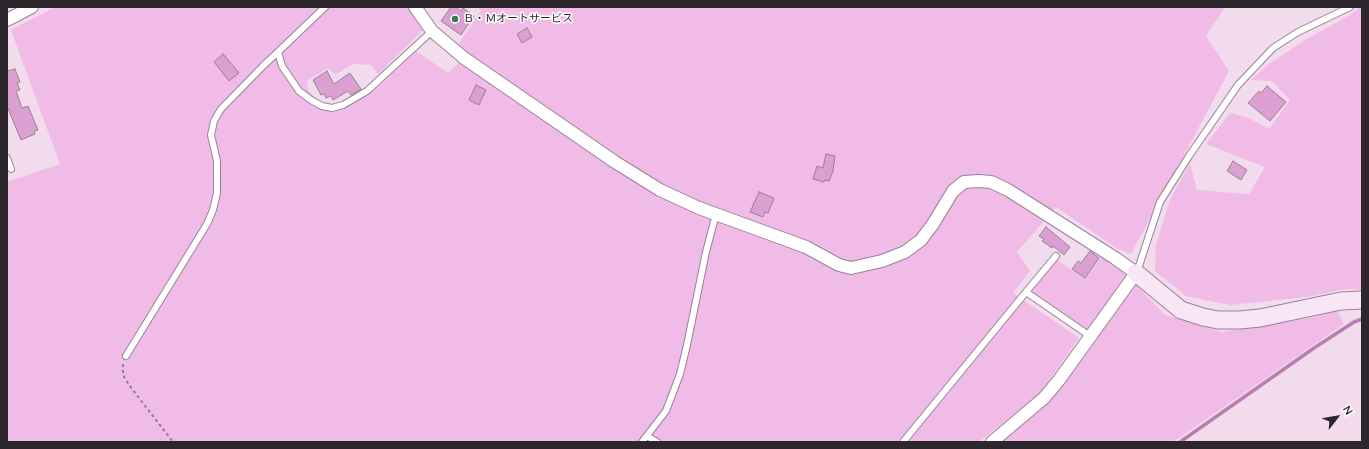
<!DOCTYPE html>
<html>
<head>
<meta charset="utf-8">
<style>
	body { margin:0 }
	#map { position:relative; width:1369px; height:449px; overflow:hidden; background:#f1dbec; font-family:"Nunito Sans",sans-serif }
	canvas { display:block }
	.frame { position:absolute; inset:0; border:8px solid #2e262d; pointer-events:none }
	.north { position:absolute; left:1317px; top:397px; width:40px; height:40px; -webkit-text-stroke:3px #fff; paint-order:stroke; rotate:59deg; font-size:11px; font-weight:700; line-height:16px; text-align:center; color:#2e262d }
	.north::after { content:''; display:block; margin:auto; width:14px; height:18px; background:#2e262d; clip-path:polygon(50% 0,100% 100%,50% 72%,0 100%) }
</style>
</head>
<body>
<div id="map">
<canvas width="1369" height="449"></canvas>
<div class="frame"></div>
<div class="north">N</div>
</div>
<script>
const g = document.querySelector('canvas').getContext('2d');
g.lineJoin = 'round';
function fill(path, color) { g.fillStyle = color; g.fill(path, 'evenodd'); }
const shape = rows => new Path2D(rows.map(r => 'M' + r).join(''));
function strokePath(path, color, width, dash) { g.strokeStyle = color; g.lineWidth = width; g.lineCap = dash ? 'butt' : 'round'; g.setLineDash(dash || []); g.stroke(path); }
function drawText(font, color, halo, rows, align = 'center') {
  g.font = font + ' "Nunito Sans","Noto Sans JP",sans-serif'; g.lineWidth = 3; g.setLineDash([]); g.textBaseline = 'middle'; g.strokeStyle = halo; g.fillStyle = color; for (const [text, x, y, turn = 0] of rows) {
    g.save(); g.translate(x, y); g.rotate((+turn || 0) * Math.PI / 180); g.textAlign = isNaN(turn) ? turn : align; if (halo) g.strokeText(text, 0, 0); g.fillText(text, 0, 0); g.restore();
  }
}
fill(shape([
	[55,7,422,7,422,31,378,74,371,65,353,64,335,75,328,68,307,81,308,91,331,112,345,108,369,94,382,84,416,51,448,73,466,56,459,43,481,10,477,7,1225,7,1206,36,1229,71,1131,254,1118,249,1056,207,1017,252,1030,271,1013,293,1079,338,1058,368,1038,395,979,442,7,442,7,182,60,164,11,30],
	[1360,7,1362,7,1362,290,1346,289,1307,297,1230,305,1186,296,1155,271,1156,244,1171,197,1190,164,1197,190,1249,194,1265,167,1206,144,1230,113,1249,118,1269,129,1290,100,1272,81,1251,80,1269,64,1305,40,1350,15],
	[1102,256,1119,267,1125,274,1127,282,1089,332,1031,292,1057,260,1085,279],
	[1136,285,1165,315,1222,332,1304,319,1337,311,1344,324,1173,442,1001,442,1047,404,1074,371]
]), '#f0bbe7');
strokePath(shape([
	[1180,442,1314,348,1354,322,1362,319]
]), '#ba7fb1', 3.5);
const building = shape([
	[451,7,456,7,461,11,463,8,474,16,461,35,441,21,451,7],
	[527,28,532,37,522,43,517,34,527,28],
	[223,54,239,73,229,81,214,62,223,54],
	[15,69,20,82,17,83,20,90,16,91,22,108,28,106,38,130,34,131,35,134,21,140,7,106,7,71,15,69],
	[327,71,334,84,350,73,361,89,351,95,348,91,333,100,331,96,326,98,324,94,321,95,313,80,327,71],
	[476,85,486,90,479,105,469,100,476,85],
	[1267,86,1286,102,1270,121,1248,103,1259,91,1261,93,1267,86],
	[826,154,835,156,833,171,829,181,825,180,824,182,813,179,817,166,823,168,826,154],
	[1233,161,1247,170,1241,180,1227,171,1233,161],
	[759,192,774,198,768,213,765,212,763,217,750,212,759,192],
	[1046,227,1070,247,1064,255,1053,246,1052,248,1042,241,1044,239,1039,236,1046,227],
	[1090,251,1099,258,1085,278,1072,269,1078,261,1081,263,1090,251]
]);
fill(building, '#db9fd1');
strokePath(building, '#978393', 1);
const lane = shape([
	[325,7,278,52,282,66,299,91,311,100,322,106,332,108,343,105,367,91,432,31],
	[7,158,11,169],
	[1137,272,1160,202,1189,156,1238,85,1273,48,1298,32,1350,7],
	[1026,292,1056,256],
	[126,356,207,224,213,210,217,193,217,161,211,135,214,121,221,109,264,65,278,52],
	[647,436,657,442],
	[642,442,666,411,680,374,687,345,706,252,716,214],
	[903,442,1026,292,1090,336]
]);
const street = shape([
	[415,7,432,31,464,58,615,162,660,190,699,208,806,247,839,265,851,268,882,261,905,252,921,240,933,224,953,191,964,182,979,181,991,182,1008,190,1115,258,1136,273,1059,380,1044,398,992,442],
	[7,20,32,7]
]);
const secondary = shape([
	[1136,273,1181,310,1203,317,1218,320,1239,320,1260,318,1341,301,1362,300]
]);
strokePath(lane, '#978394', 8);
strokePath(street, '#978394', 14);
strokePath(secondary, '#978394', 19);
strokePath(shape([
	[123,364,123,375,129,385,173,442]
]), '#8e7f8b', 2, [3, 3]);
strokePath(lane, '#fff', 6);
strokePath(street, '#fff', 12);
strokePath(secondary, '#f8e6f5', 17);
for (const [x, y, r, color] of [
	[455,19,4,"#307d4c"]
]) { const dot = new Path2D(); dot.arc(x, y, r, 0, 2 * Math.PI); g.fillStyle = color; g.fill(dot); strokePath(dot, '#fff', 1.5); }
drawText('11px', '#2e262d', '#fff', [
	["Ｂ・Ｍオートサービス",463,19]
], 'left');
</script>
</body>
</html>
